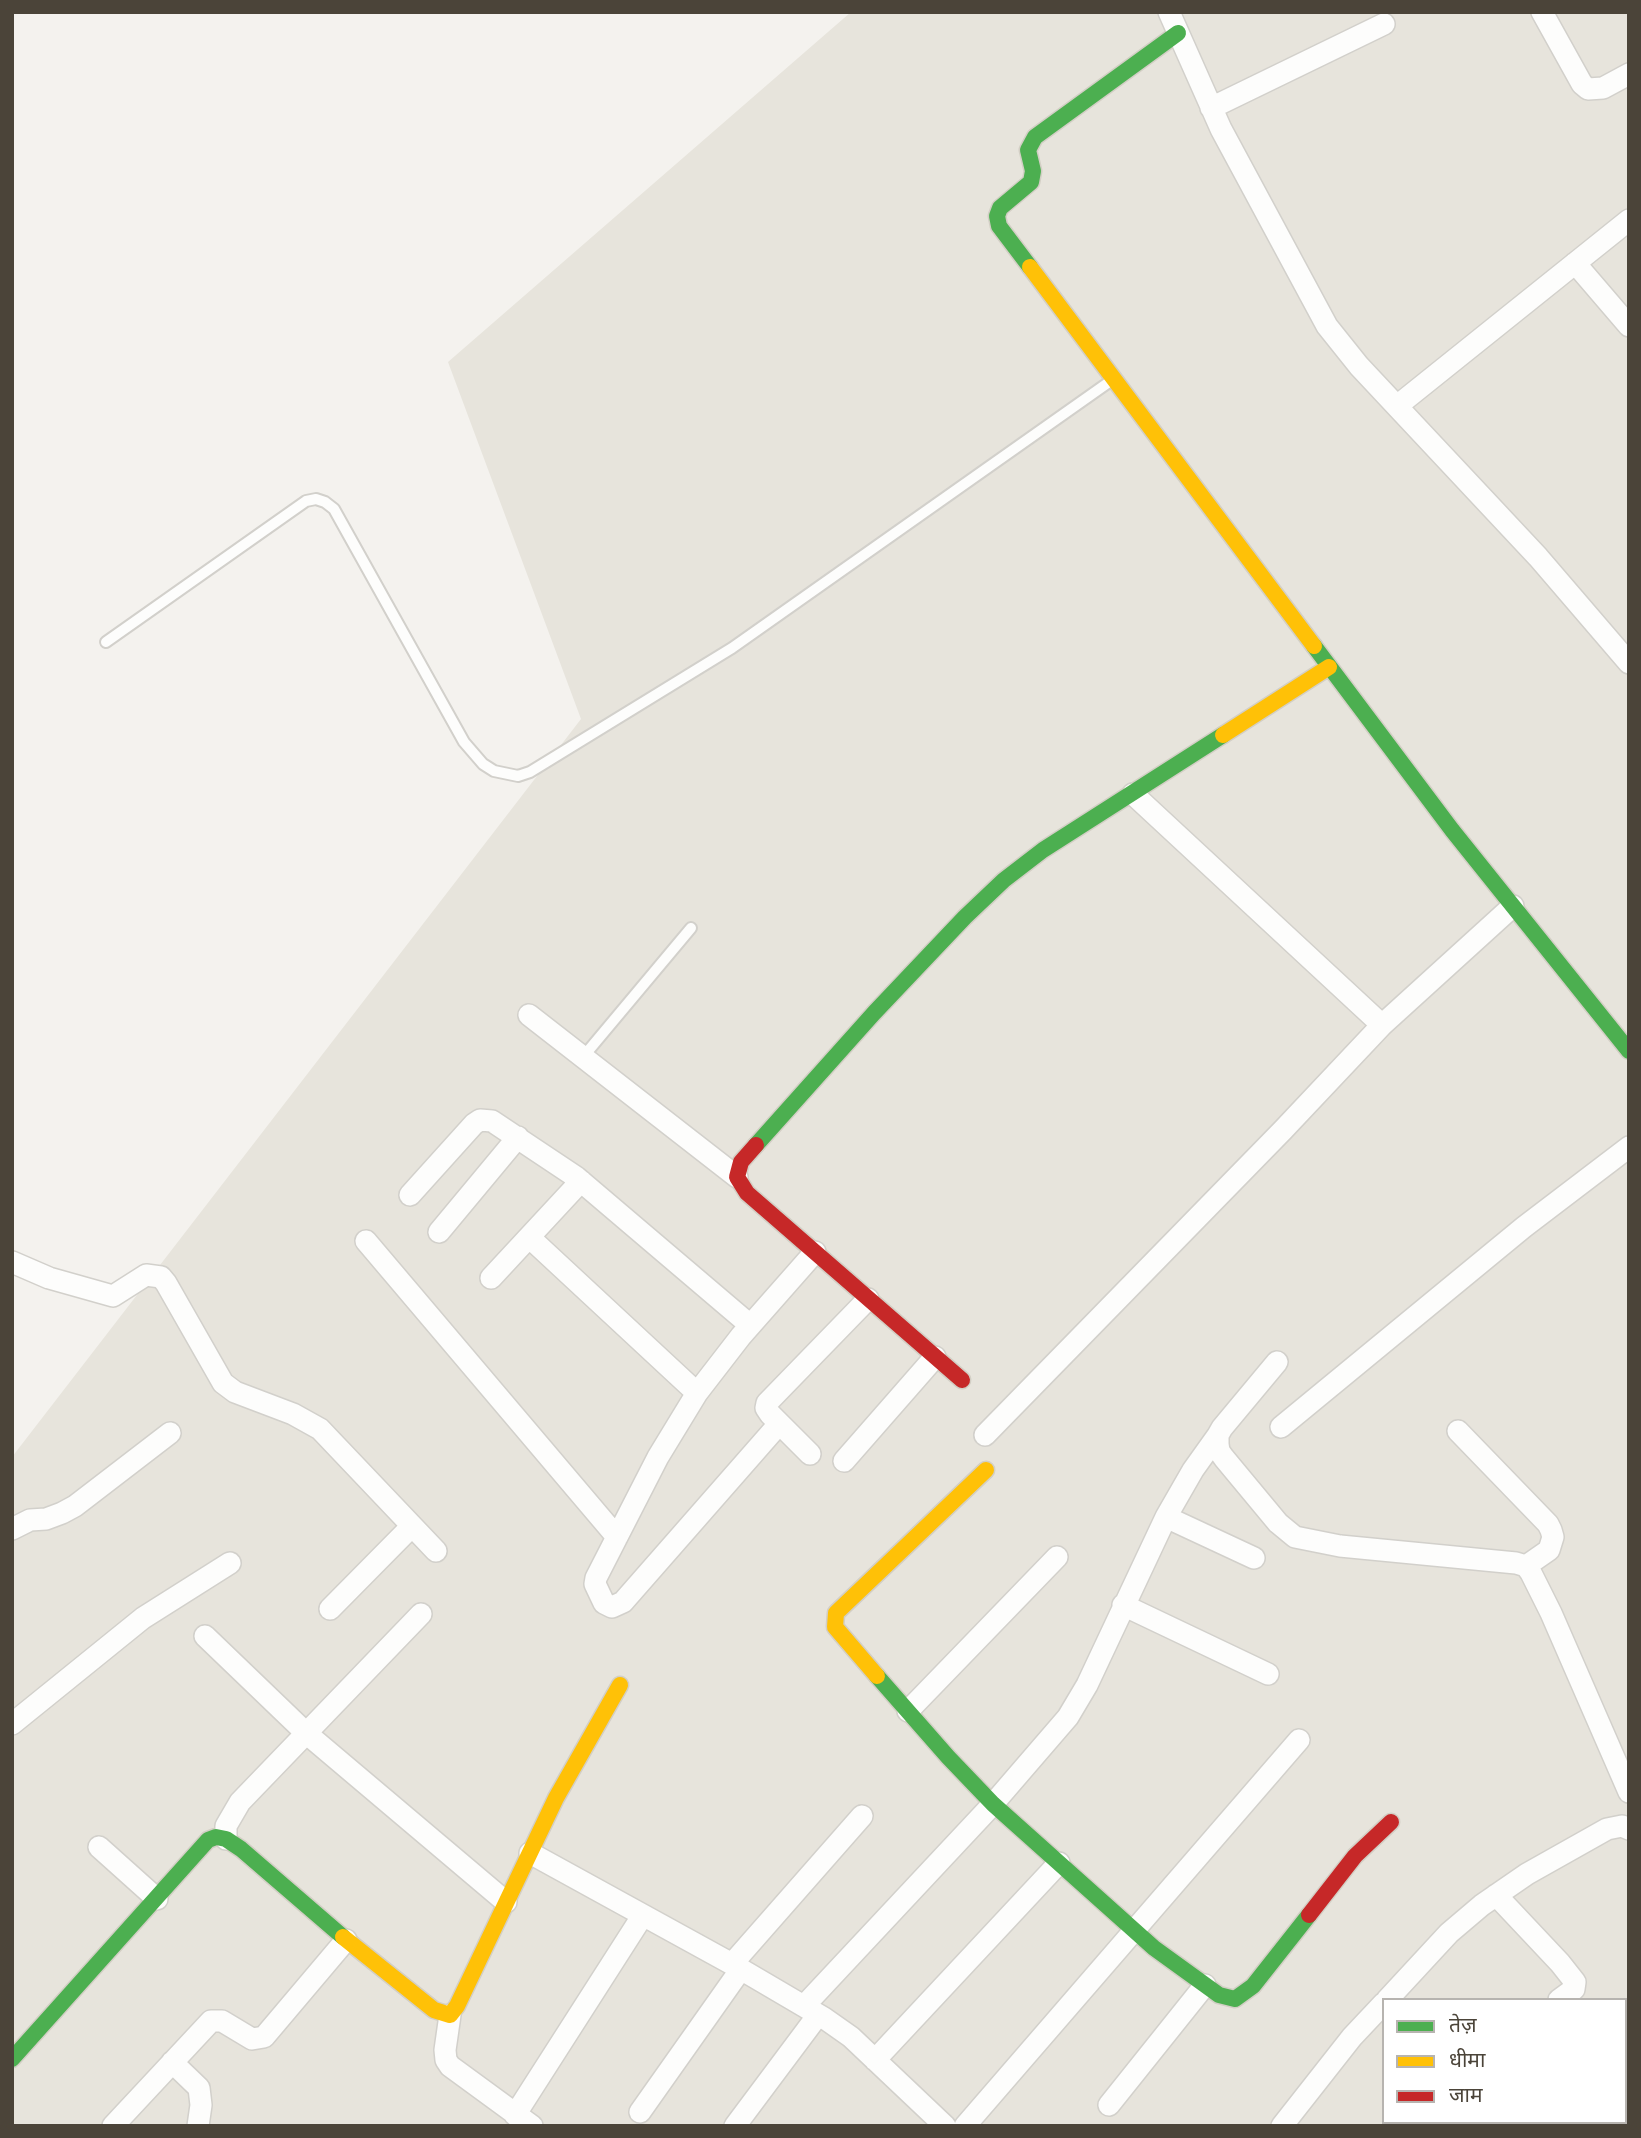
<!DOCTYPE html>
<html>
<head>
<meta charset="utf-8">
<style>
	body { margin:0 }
	#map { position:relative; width:1641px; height:2138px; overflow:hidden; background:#f4f2ee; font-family:"DejaVu Sans","Noto Sans Devanagari",sans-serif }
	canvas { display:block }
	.frame { position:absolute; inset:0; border:14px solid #4b4439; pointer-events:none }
	.legend { position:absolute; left:1382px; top:1998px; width:245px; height:126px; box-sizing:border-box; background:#fff; border:2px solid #b7b4b0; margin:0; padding:9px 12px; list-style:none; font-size:21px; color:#4b4439 }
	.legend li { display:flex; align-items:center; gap:14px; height:35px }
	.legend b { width:35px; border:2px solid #b7b4b0 }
</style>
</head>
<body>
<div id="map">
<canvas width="1641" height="2138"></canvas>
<div class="frame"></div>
<ul class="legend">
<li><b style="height:9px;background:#4caf50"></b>तेज़</li>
<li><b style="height:9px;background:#ffc107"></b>धीमा</li>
<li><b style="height:9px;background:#c62828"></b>जाम</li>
</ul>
</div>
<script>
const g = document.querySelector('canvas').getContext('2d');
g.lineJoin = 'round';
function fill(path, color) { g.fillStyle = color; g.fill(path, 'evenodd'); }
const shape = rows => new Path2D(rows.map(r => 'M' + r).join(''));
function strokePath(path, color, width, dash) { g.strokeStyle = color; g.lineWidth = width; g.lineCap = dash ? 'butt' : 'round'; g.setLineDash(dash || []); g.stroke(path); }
fill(shape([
	[851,12,1629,12,1629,2126,12,2126,12,1457,581,719,448,362],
	[1384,2000,1625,2000,1625,2122,1384,2122]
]), '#e7e4dc');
const lane = shape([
	[106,642,306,501,316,499,325,502,334,509,464,742,483,764,494,771,518,776,530,772,732,648,1112,380],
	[583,1057,691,928]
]);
const street = shape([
	[1169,12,1221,129,1327,326,1359,366,1538,557,1629,663],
	[1542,12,1582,84,1588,89,1603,88,1629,74],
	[1211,108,1384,24],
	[1575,263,1629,326],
	[1397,406,1629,220],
	[1133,794,1382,1025],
	[529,1015,737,1177],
	[410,1195,474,1124,480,1120,492,1121,576,1177,750,1325],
	[439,1232,518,1137],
	[529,1237,697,1393],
	[366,1241,617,1537],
	[12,1262,49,1278,113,1296,146,1275,161,1277,166,1283,223,1383,235,1392,293,1414,320,1429,436,1551],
	[491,1278,581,1181],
	[1277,1362,1222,1428,1218,1435,1218,1444,1219,1451,1224,1458,1278,1523,1295,1537,1340,1546,1516,1563,1526,1566,1531,1573,1551,1613,1629,1792],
	[779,1424,623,1602,612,1607,604,1603,595,1584,596,1578,658,1457,697,1393,741,1336,815,1252],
	[1281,1427,1524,1227,1629,1147],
	[1458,1431,1548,1524,1551,1530,1553,1537,1549,1550,1526,1566],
	[985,1435,1283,1130,1382,1025,1513,906],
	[810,1454,770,1414,766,1408,767,1403,868,1299],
	[844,1461,935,1357],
	[1166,1517,1254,1558],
	[12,1529,30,1520,46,1519,62,1513,75,1506,170,1433],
	[1123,1605,1268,1674],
	[330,1609,412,1526],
	[205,1636,306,1733,506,1902],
	[908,1711,1057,1557],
	[12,1724,143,1618,230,1563],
	[226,1839,226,1826,240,1802,421,1614],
	[99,1847,157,1899],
	[530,1853,732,1964,824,2018,851,2037,945,2126],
	[1496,1895,1560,1963,1575,1982,1574,1989,1559,2000],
	[732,1964,862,1816],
	[1387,2000,1449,1933,1482,1905,1527,1874,1607,1829,1622,1826,1629,1829],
	[804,2006,993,1804,1068,1717,1087,1685,1166,1517,1193,1470,1218,1435],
	[450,2015,445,2050,446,2060,450,2066,532,2126],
	[875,2060,1059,1863],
	[172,2062,199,2088,201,2105,198,2126],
	[1109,2105,1205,1985],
	[640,2112,741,1969],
	[515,2115,643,1915],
	[113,2126,211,2021,222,2021,252,2039,264,2037,346,1940],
	[735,2126,818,2015],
	[965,2126,1299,1740],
	[1282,2126,1352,2037,1384,2003],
	[1397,2126,1400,2122]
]);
const fast = shape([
	[1030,267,999,226,997,216,1000,208,1031,182,1033,171,1028,150,1035,137,1178,33],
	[1314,646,1452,830,1629,1051],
	[756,1145,874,1013,965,917,1004,880,1043,850,1223,735],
	[877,1676,948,1757,993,1804,1154,1948,1219,1995,1235,1999,1253,1986,1309,1915],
	[12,2059,208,1840,216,1837,226,1839,241,1849,343,1937]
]);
const slow = shape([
	[1030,267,1314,646],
	[1223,735,1329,667],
	[877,1676,835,1627,836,1613,986,1470],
	[343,1937,434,2010,450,2015,457,2006,556,1798,620,1685]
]);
const jam = shape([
	[756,1145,741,1162,737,1177,747,1193,962,1380],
	[1309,1915,1355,1856,1391,1822]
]);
strokePath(lane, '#d2d0cb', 14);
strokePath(street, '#d2d0cb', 24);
strokePath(fast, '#d3cfc5', 19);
strokePath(slow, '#d3cfc5', 19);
strokePath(jam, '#d3cfc5', 19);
strokePath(lane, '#fdfdfc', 10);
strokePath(street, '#fdfdfc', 21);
strokePath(fast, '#4caf50', 16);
strokePath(slow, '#ffc107', 16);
strokePath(jam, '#c62828', 16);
</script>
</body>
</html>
